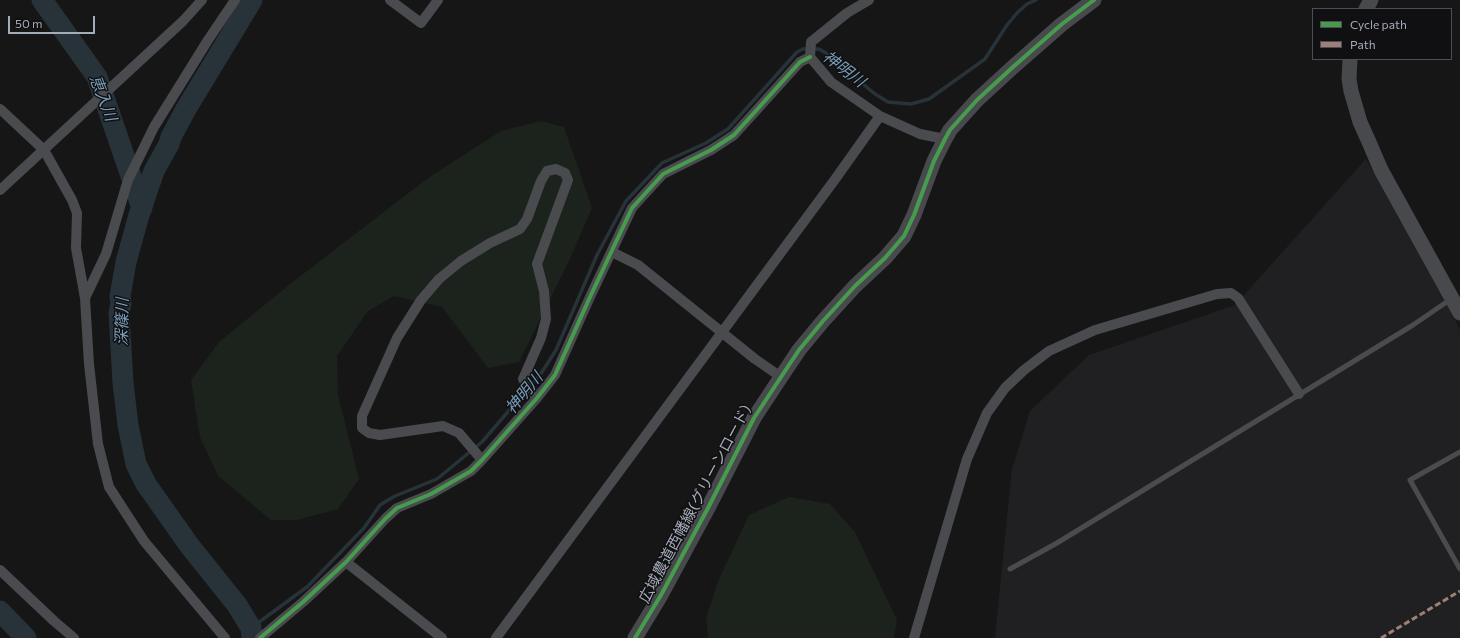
<!DOCTYPE html>
<html>
<head>
<meta charset="utf-8">
<style>
	body { margin:0 }
	#map { position:relative; width:1460px; height:638px; overflow:hidden; background:#161616; font-family:Commissioner,sans-serif }
	canvas { display:block }
	.legend { position:absolute; left:1312px; top:8px; width:140px; height:52px; box-sizing:border-box; background:#101012; border:1px solid #4c4e55; margin:0; padding:5px 7px; list-style:none; font-size:12px; color:#a5acb9 }
	.legend li { display:flex; align-items:center; gap:8px; height:20px }
	.legend b { width:20px; border:1px solid #4c4e55 }
	.scale { position:absolute; left:8px; top:16px; width:87px; height:18px; box-sizing:border-box; border:2px solid #a5acb9; border-top:0; padding-left:5px; font-size:12px; line-height:14px; white-space:nowrap; color:#a5acb9; -webkit-text-stroke:3px #101012; paint-order:stroke }
</style>
</head>
<body>
<div id="map">
<canvas width="1460" height="638"></canvas>
<ul class="legend">
<li><b style="height:5px;background:#469c4c"></b>Cycle path</li>
<li><b style="height:5px;background:#9e8076"></b>Path</li>
</ul>
<div class="scale">50 m</div>
</div>
<script>
const g = document.querySelector('canvas').getContext('2d');
g.lineJoin = 'round';
function fill(path, color) { g.fillStyle = color; g.fill(path, 'evenodd'); }
const shape = rows => new Path2D(rows.map(r => 'M' + r).join(''));
function strokePath(path, color, width, dash) { g.strokeStyle = color; g.lineWidth = width; g.lineCap = dash ? 'butt' : 'round'; g.setLineDash(dash || []); g.stroke(path); }
function drawText(font, color, halo, rows, align = 'center') {
  g.font = font + ' Commissioner,"Noto Sans JP",sans-serif'; g.lineWidth = 3; g.setLineDash([]); g.textBaseline = 'middle'; g.strokeStyle = halo; g.fillStyle = color; for (const [text, x, y, turn = 0] of rows) {
    g.save(); g.translate(x, y); g.rotate((+turn || 0) * Math.PI / 180); g.textAlign = isNaN(turn) ? turn : align; if (halo) g.strokeText(text, 0, 0); g.fillText(text, 0, 0); g.restore();
  }
}
fill(shape([
	[1366,159,1460,329,1460,638,995,638,1012,469,1030,411,1089,355,1235,305]
]), '#202022');
fill(shape([
	[541,121,564,127,592,208,569,261,519,362,488,368,442,307,394,296,368,311,337,356,338,395,359,479,338,509,297,520,271,520,218,476,200,437,191,380,219,342,290,284,428,178,501,131],
	[789,497,830,504,855,532,897,620,894,638,708,638,706,618,719,579,749,515]
]), '#1b231c');
strokePath(shape([
	[251,628,307,587,364,528,380,505,395,496,437,479,482,442,542,372,556,350,597,255,626,201,662,163,706,143,728,129,797,52,803,49,819,49,826,53,875,94,888,102,911,104,929,99,985,59,1007,25,1017,13,1027,4,1036,0]
]), '#273239', 3.5);
strokePath(shape([
	[42,0,97,77,142,208],
	[252,0,186,109,171,137,169,144,154,171,139,215,126,262,120,296,121,303,119,313,123,383,128,425,136,464,146,484,189,545,237,605,251,628,252,638],
	[0,611,26,638]
]), '#273239', 21);
strokePath(shape([
	[1460,452,1410,480,1460,569],
	[1010,569,1057,543,1413,325,1451,299]
]), '#494b4f', 5);
strokePath(shape([
	[390,0,421,23,438,0],
	[869,0,847,13,811,42,810,57,831,82,880,116,920,134,945,139],
	[0,109,44,150,72,200,77,213,76,248,85,298,89,364,98,444,109,487,144,541,225,638],
	[0,190,183,21,202,0],
	[612,252,638,265,755,359,781,377],
	[85,298,106,254,128,180,154,127,208,40,235,0],
	[482,460,459,433,443,426,380,435,369,433,362,428,362,416,397,338,421,300,439,279,461,261,490,243,520,229,527,219,541,181,547,171,556,169,565,173,568,180,537,264,544,291,546,319,541,338,523,379,537,398],
	[346,562,442,638],
	[0,570,54,621,74,638],
	[260,638,303,602,346,562,385,519,397,508,431,494,471,471,482,460,537,398,555,375,590,297,632,208,663,174,711,150,734,135,800,62,810,57],
	[496,638,836,178,880,116],
	[914,638,967,459,987,413,1005,388,1024,370,1049,351,1095,330,1217,294,1231,293,1238,298,1299,394]
]), '#494b4f', 10);
strokePath(shape([
	[1366,9,1371,0],
	[1350,59,1349,79,1351,91,1360,122,1369,142,1381,170,1460,313],
	[635,638,661,595,708,508,754,418,781,377,799,350,823,321,855,286,885,258,904,236,914,215,934,161,945,139,950,130,977,100,1013,67,1062,24,1094,0]
]), '#48494d', 15);
strokePath(shape([
	[1381,638,1460,591]
]), '#9e8076', 3, [6, 3]);
strokePath(shape([
	[260,638,303,602,346,562,385,519,397,508,431,494,471,471,482,460,537,398,555,375,590,297,632,208,663,174,711,150,734,135,800,62,810,57],
	[635,638,661,595,708,508,754,418,781,377,799,350,823,321,855,286,885,258,904,236,914,215,934,161,945,139,950,130,977,100,1013,67,1062,24,1094,0]
]), '#469c4c', 4);
drawText('15px', '#a5acb9', '#101012', [
	["広域農道西幡線(グリーンロード)",695,504,-62]
]);
drawText('italic 16px', '#789cb7', '#101012', [
	["神明川",844,69,37],
	["恵入川",103,98,69],
	["深篠川",122,322,-89],
	["神明川",524,393,-50]
]);
</script>
</body>
</html>
